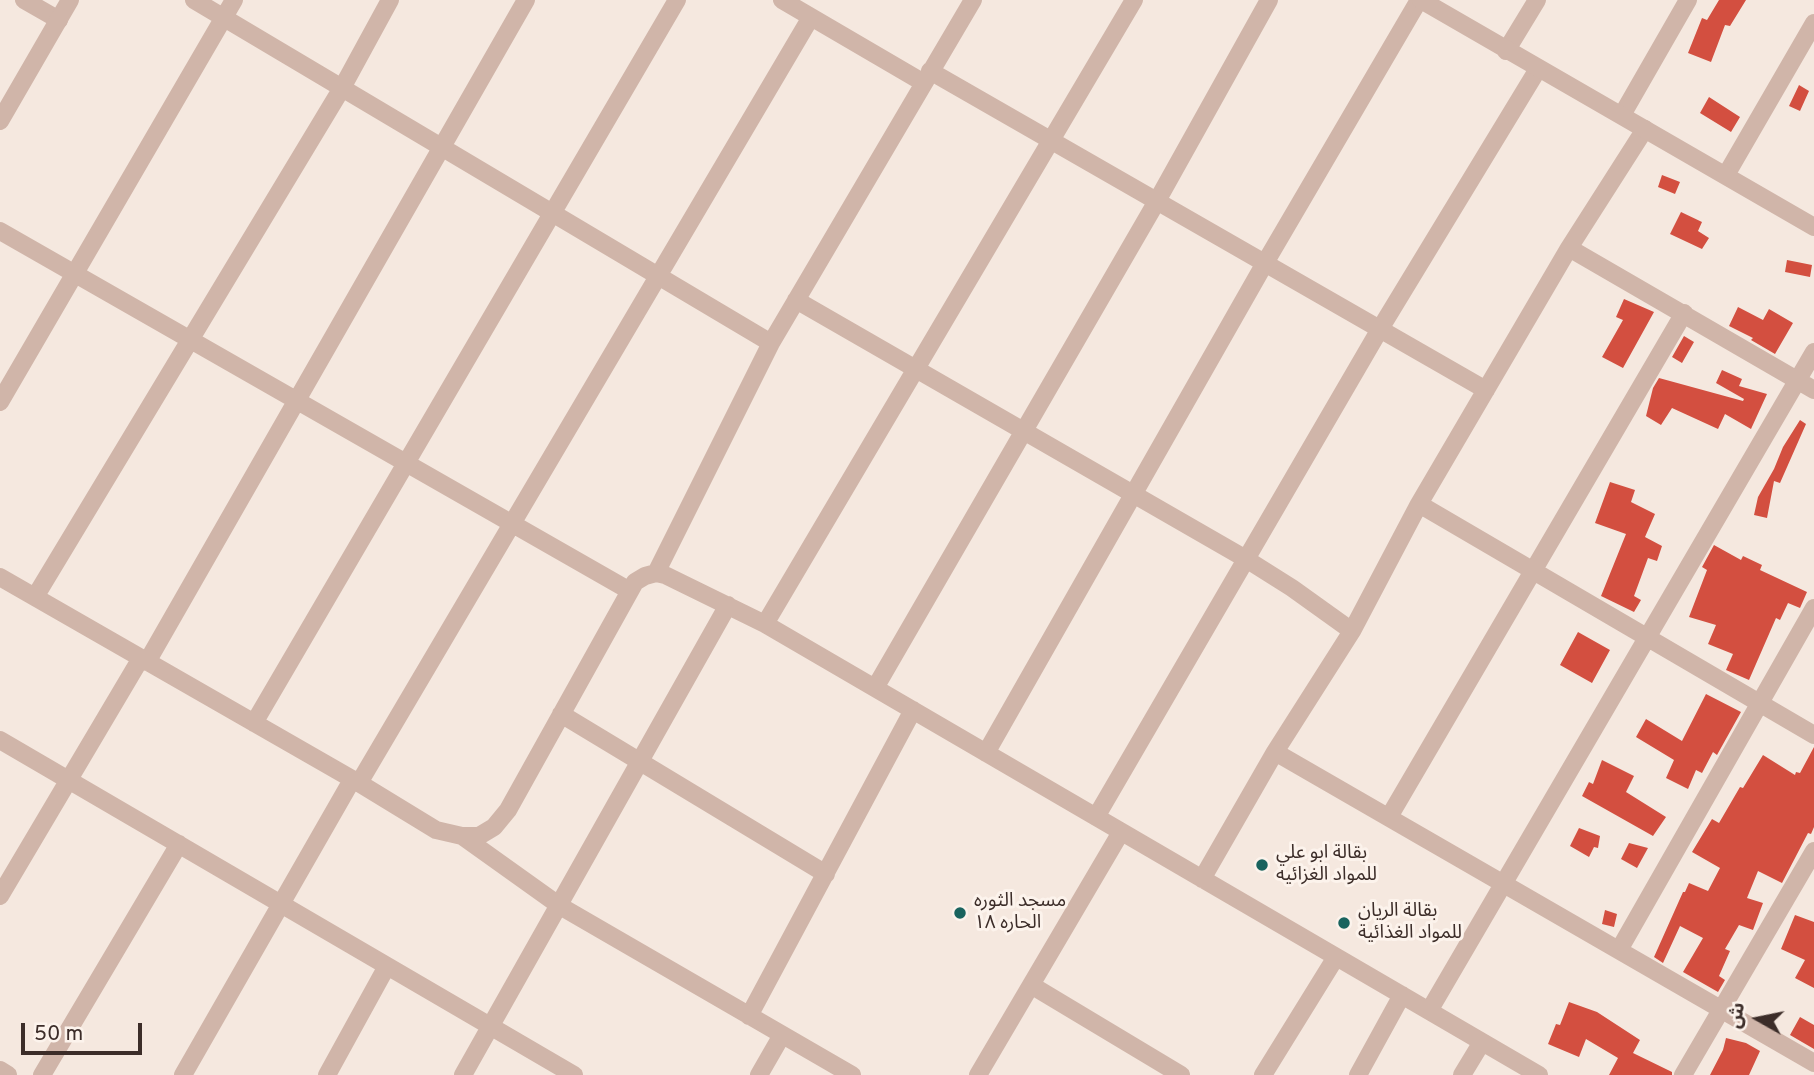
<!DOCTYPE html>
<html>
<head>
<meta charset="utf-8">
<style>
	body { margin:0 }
	#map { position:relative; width:1814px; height:1075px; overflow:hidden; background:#f5e8df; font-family:Overpass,"Noto Sans Arabic",sans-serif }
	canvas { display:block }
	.north { position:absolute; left:1723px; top:984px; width:70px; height:70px; -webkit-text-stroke:5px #fcf3ec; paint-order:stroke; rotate:279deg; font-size:19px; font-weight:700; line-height:28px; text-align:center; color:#3c2d29 }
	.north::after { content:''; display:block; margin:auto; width:24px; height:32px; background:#3c2d29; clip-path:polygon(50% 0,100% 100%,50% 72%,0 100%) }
	.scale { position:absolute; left:21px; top:1023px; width:121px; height:32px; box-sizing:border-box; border:4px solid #3c2d29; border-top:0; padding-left:9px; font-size:21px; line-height:24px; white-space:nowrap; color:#3c2d29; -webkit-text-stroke:5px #fcf3ec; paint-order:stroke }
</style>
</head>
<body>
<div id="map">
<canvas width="1814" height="1075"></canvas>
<div class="north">ش</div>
<div class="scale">50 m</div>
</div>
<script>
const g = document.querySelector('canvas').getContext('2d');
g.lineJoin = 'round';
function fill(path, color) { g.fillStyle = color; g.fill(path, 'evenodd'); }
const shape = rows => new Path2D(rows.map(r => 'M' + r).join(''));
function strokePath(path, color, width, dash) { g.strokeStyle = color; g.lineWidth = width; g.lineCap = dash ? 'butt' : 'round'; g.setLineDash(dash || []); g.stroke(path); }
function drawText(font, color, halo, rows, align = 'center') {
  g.font = font + ' Overpass,"Noto Sans Arabic",sans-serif'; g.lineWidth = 6; g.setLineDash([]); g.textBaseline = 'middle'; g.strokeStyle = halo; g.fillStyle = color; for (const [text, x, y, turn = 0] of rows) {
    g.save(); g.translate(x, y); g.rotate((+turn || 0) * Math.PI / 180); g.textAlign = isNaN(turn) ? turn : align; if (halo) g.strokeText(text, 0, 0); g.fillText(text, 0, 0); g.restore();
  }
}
fill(shape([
	[1719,0,1746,0,1730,26,1725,25,1711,62,1688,53,1702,18,1707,20],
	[1799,85,1809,91,1800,111,1789,106],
	[1709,97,1740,117,1731,132,1700,113],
	[1662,175,1680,182,1675,194,1658,187],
	[1681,212,1702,222,1698,231,1709,238,1702,249,1670,234],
	[1787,260,1812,265,1810,277,1785,272],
	[1624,299,1654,312,1623,368,1602,357,1623,320,1616,317],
	[1738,307,1763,320,1769,309,1793,323,1775,354,1751,340,1753,338,1729,326],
	[1684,336,1694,342,1682,363,1672,357],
	[1722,370,1742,379,1739,386,1767,394,1751,429,1725,414,1718,429,1672,408,1661,425,1646,416,1653,388,1659,378,1743,401,1744,399,1716,383],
	[1800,420,1806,424,1780,483,1774,481,1767,518,1754,515,1758,497,1774,469,1783,447],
	[1610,482,1635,490,1631,502,1655,514,1645,537,1662,546,1657,561,1648,558,1634,596,1641,600,1634,612,1601,596,1626,534,1595,523],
	[1714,545,1741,560,1743,556,1762,565,1760,570,1807,592,1800,608,1788,603,1780,620,1776,618,1749,680,1726,670,1733,654,1708,644,1716,625,1689,617,1707,570,1702,567],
	[1578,632,1610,650,1592,683,1560,665],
	[1706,694,1741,712,1717,755,1713,752,1702,773,1696,770,1688,789,1666,778,1674,760,1636,737,1646,719,1682,741],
	[1814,747,1814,827,1811,834,1808,833,1782,883,1758,871,1747,898,1763,903,1753,930,1739,925,1725,949,1730,951,1719,976,1725,980,1718,992,1683,972,1703,938,1680,926,1663,963,1654,957,1683,892,1685,892,1689,883,1708,891,1720,868,1692,852,1712,819,1719,823,1740,787,1743,788,1763,755,1795,775,1796,772,1800,773],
	[1602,760,1634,776,1626,792,1666,817,1653,836,1582,796,1589,782,1593,784],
	[1579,828,1600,836,1598,848,1594,847,1589,857,1570,846],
	[1629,843,1648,848,1637,868,1621,859],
	[1605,910,1617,914,1614,927,1602,924],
	[1795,915,1814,922,1814,988,1795,978,1805,960,1781,949],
	[1569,1002,1597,1012,1640,1040,1633,1053,1672,1072,1672,1075,1609,1075,1618,1058,1586,1039,1579,1057,1548,1044,1556,1024,1560,1025],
	[1800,1017,1814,1025,1814,1049,1790,1035],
	[1726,1038,1746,1043,1760,1051,1749,1075,1710,1075,1723,1050]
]), '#d34f40');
strokePath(shape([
	[24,0,59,20],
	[194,0,771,343],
	[782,0,924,83],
	[1506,51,1537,0],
	[930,71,1486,390],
	[1622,115,1688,0],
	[1726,175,1814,23],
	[0,231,630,591],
	[1569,248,1814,390],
	[796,300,1246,559,1292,588,1352,631],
	[0,402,234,0],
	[1419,504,1814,735],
	[656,573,771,343,973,0],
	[0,577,359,783,436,830,462,836,479,836,494,827,508,810,635,582,645,576,656,573,665,575,765,624,1539,1075],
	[35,597,342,88,390,0],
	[765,624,1134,0],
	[147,662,526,0],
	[875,688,1157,201,1269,0],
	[561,714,826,874],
	[254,723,677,0],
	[0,740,574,1075],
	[1275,752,1814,1063],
	[986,753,1265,263,1419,0],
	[359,783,811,17],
	[1096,817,1380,329,1538,69],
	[1389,817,1684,313],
	[462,836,560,906,852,1075],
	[1202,879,1275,752,1352,631,1419,504,1569,248,1645,129],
	[0,896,141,658],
	[1619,950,1814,608],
	[1031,985,1181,1075],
	[1429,1011,1814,352],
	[749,1016,913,710],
	[0,1070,8,1075],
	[42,1075,179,844],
	[183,1075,352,780],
	[327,1075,387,966],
	[463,1075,728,605],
	[759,1075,782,1035],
	[978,1075,1121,832],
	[1263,1075,1336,957],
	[1358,1075,1402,995],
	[1462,1075,1482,1042],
	[1683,1075,1814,851]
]), '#d0b5a9', 18);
strokePath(shape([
	[1421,0,1814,227],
	[0,121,70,0]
]), '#d0b5a9', 18);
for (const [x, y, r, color] of [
	[1262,865,7,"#19635e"],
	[960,913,7,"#19635e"],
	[1344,923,7,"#19635e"]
]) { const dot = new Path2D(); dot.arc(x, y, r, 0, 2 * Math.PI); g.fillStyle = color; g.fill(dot); strokePath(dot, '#fcf3ec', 2.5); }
drawText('19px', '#3c2d29', '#fcf3ec', [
	["بقالة ابو علي",1276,854],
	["للمواد الغزائيه",1276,876],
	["مسجد الثوره",974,902],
	["الحاره ١٨",974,924],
	["بقالة الريان",1358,912],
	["للمواد الغذائية",1358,934]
], 'left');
</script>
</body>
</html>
